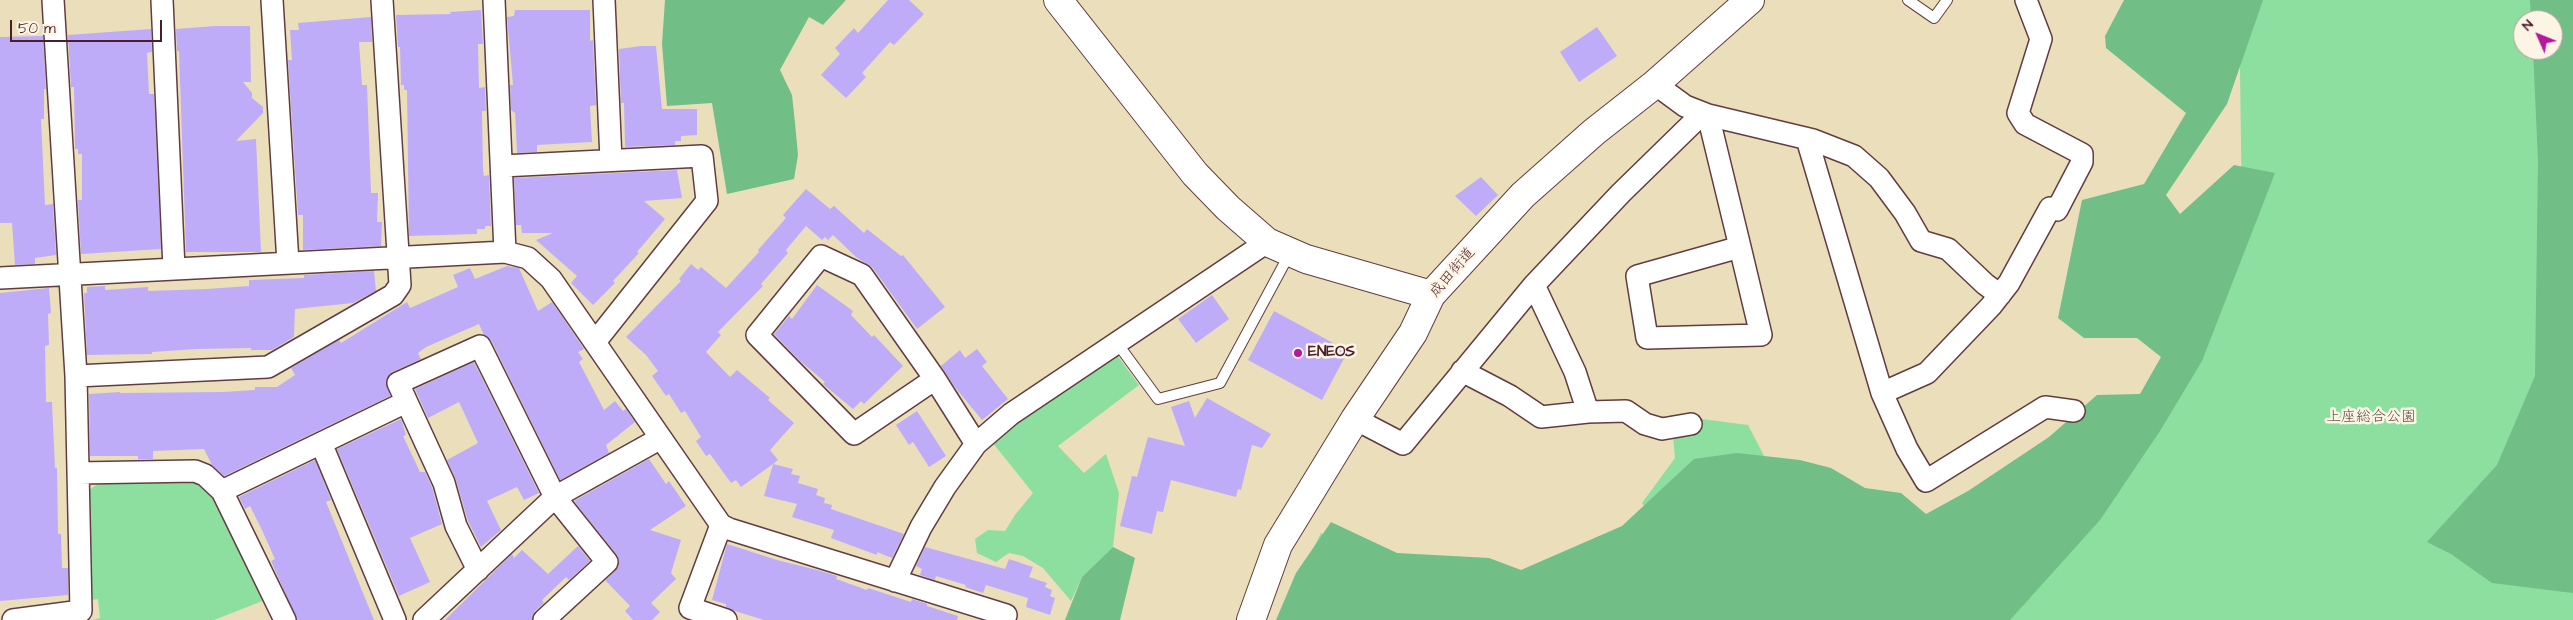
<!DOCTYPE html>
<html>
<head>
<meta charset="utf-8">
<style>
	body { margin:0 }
	#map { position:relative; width:2573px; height:620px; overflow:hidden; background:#eadfba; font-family:"Architects Daughter",sans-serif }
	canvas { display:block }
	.north { position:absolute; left:2513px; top:10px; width:50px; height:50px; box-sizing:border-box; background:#fcf5e5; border:1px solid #b59f9b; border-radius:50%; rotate:314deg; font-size:14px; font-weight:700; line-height:20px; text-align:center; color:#4a1f2b }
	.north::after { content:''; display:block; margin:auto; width:18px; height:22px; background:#b5179e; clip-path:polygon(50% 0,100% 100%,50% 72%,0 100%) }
	.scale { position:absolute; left:10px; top:20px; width:152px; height:22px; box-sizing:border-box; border:2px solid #4a1f2b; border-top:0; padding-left:6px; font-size:15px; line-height:18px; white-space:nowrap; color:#4a1f2b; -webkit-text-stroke:4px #fcf5e5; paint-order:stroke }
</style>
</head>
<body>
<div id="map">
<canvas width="2573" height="620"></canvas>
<div class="north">N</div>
<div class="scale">50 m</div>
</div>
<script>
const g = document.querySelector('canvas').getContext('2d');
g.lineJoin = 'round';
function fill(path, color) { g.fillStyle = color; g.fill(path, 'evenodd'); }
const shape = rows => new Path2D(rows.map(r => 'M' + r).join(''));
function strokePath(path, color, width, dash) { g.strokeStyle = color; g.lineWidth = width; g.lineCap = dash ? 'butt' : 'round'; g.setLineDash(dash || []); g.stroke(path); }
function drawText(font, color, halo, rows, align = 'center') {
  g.font = font + ' "Architects Daughter","Klee One",sans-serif'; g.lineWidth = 5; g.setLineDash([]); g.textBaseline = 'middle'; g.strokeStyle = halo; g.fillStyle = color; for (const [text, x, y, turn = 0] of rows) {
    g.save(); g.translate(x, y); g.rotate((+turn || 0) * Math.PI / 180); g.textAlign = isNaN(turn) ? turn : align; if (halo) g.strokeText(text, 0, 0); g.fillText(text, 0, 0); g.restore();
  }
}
fill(shape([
	[2239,0,2558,0,2573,302,2573,620,1444,620,1308,559,1321,533,1466,590,1684,566,1642,503,1675,458,1671,415,1748,425,1787,500,1866,550,2167,378,2242,214],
	[2523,20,2553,20,2553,50,2523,50],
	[1117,355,1139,385,1058,446,1084,473,1106,454,1119,493,1113,547,1082,577,1071,601,1043,568,1023,556,1009,553,996,562,977,553,975,539,988,530,1005,531,1015,515,1033,493,992,442,1016,421],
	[191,481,203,486,216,498,265,600,214,620,92,620,100,618,98,599,91,600,89,490,98,484]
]), '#8cdf9f');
fill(shape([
	[665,0,846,0,823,25,809,17,780,70,792,95,795,123,798,155,794,179,727,194,712,103,667,106,662,44],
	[2124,0,2263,0,2227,104,2166,195,2180,214,2234,165,2275,173,2202,361,2160,431,2100,520,2010,620,1276,620,1296,573,1331,522,1397,553,1489,558,1521,570,1622,526,1694,459,1737,453,1800,460,1831,468,1865,488,1901,493,1926,514,1968,491,2049,437,2097,395,2140,394,2161,357,2137,338,2084,338,2058,318,2082,200,2144,184,2186,113,2106,48,2105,36],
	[2530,0,2573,0,2573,593,2492,583,2451,554,2427,542,2497,465,2535,376,2538,161,2533,50,2553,50,2553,20,2531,20],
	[1113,547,1135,558,1120,620,1065,620,1082,577]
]), '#71be86');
fill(shape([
	[888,0,909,0,924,14,894,45,890,42,862,73,866,77,846,98,821,75,840,54,835,48,854,28,858,33],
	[481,10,483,44,478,44,479,88,485,87,486,111,482,111,483,170,484,176,489,175,491,226,485,226,485,229,477,229,477,234,409,236,407,90,404,90,404,85,401,85,400,47,398,47,396,15,451,14,450,12],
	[515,10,590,10,590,41,593,40,596,105,590,106,592,142,537,145,537,152,517,153,515,113,511,110,510,85,513,85,507,17,514,16],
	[371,17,372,42,359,42,362,85,367,85,371,193,378,193,377,222,382,222,381,246,303,250,303,215,298,215,288,60,292,60,290,30,299,30,298,23],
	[215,26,250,26,251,82,243,82,252,93,252,98,263,107,263,113,236,141,256,139,261,252,186,252,179,51,177,51,176,29],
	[1597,27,1617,56,1579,82,1560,52],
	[151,29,152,52,147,53,149,94,154,94,161,249,81,254,78,200,82,200,82,154,78,154,78,149,75,149,74,87,71,87,68,35],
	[43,36,46,89,44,89,44,119,41,119,45,205,53,204,56,255,35,258,35,264,15,265,12,223,0,223,0,37],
	[641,46,656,46,662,109,697,109,697,135,681,136,681,141,675,141,675,145,625,147,624,103,621,103,619,49],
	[677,170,682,198,644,201,665,219,637,252,639,253,613,281,615,283,593,305,571,283,577,276,536,240,553,233,522,233,521,225,516,225,514,178],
	[1481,177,1498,195,1476,216,1455,196],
	[806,189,830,209,834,206,864,233,867,229,901,256,903,255,945,307,917,329,872,267,856,257,833,235,828,240,825,237,822,240,806,226,786,250,788,253,761,284,763,286,718,332,721,335,706,352,730,377,737,370,770,398,768,400,794,423,770,450,778,460,773,464,793,469,791,474,800,476,798,483,818,489,816,495,825,498,824,503,832,505,831,509,904,534,892,558,877,552,877,555,831,538,834,530,792,517,797,504,764,496,773,464,741,487,736,480,731,483,710,454,706,456,696,441,701,437,685,411,681,413,669,394,666,396,652,376,658,371,646,355,626,337,681,281,679,279,691,264,698,270,701,267,726,288,759,252,758,250,786,218,783,215],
	[507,266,519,268,538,311,552,302,584,349,578,352,583,359,579,362,604,410,615,401,623,411,626,409,635,422,606,445,609,453,560,480,491,340,484,335,479,324,426,347,418,353,421,359,392,372,386,381,390,396,224,476,212,465,204,449,153,451,153,459,138,459,138,456,90,456,89,394,120,392,120,393,223,392,255,390,255,387,277,387,295,375,291,368,339,340,341,343,407,302,410,308,458,287,453,275,470,268,475,279],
	[374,271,376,291,353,303,295,309,294,337,272,350,251,350,251,348,197,349,152,352,152,354,87,355,84,293,87,293,87,287,105,286,105,290,148,287,148,291,207,289,249,286,249,280,304,278,304,275],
	[817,285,853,311,851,315,872,337,874,335,903,366,864,404,861,401,853,409,823,384,825,382,799,360,774,334,789,316,792,319],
	[49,288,51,313,48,314,49,345,45,346,46,402,52,402,55,468,57,468,58,534,61,534,62,568,68,568,68,595,0,601,0,293],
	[1212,295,1229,319,1196,343,1178,319],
	[1274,311,1348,351,1322,400,1248,360],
	[977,349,987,362,982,366,1008,399,982,420,954,386,941,366,960,350,965,358],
	[474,362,539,493,524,500,517,487,487,501,501,530,481,547,468,521,456,480,447,460,478,443,459,402,428,418,415,389],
	[1207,398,1271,434,1262,448,1252,445,1241,490,1238,489,1236,497,1171,480,1163,512,1157,511,1152,534,1120,526,1132,476,1137,477,1148,437,1185,446,1171,407,1189,401,1195,418],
	[917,411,946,456,929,467,913,442,909,445,896,425],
	[401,419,406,435,403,436,420,472,425,472,432,487,442,524,410,538,430,582,399,596,337,449],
	[649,459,666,484,669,481,686,506,650,530,681,540,671,573,676,579,651,603,660,612,652,620,633,620,625,611,630,606,605,580,619,566,617,555,574,501],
	[315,460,331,500,326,502,374,620,297,620,271,561,275,559,261,528,250,506,245,509,239,497],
	[727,544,777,560,821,571,837,576,836,579,867,590,868,588,911,602,912,599,927,604,927,606,958,616,957,620,764,620,735,611,726,607,726,604,712,600],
	[578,546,590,561,569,580,566,577,542,600,544,603,535,611,532,620,445,620,512,554,514,558,522,550,548,574],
	[925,547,1005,569,1009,559,1033,567,1029,577,1047,583,1045,587,1052,590,1050,596,1055,598,1050,615,1026,607,1028,598,986,585,983,593,965,587,966,585,936,576,935,580,920,575,922,569,916,566]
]), '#bfacf9');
const lane = shape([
	[1908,0,1934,18,1947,0],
	[1117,343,1158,399,1220,383,1290,253]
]);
const street = shape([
	[162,0,174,269],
	[272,0,288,263],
	[494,0,505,252],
	[604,0,611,160],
	[1655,84,1685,106,1708,115,1813,140,1854,156,1879,178,1905,213,1921,241,1948,249,1985,284,2000,295],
	[1708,115,1740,247,1761,335,1647,338,1637,276,1740,247],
	[1807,139,1882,393,1907,449,1926,481,2045,407,2074,411],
	[502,166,702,156,707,201,595,342],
	[0,278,505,252,528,258,551,279,721,525,729,529,1006,615,1004,620],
	[1534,285,1575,372,1588,412],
	[1462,371,1510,396,1541,417,1588,412,1626,411,1645,424,1662,429,1691,424],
	[76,376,268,367,393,295,400,285,382,0],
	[935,379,854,434,757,335,821,256,862,275,935,379,976,444],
	[1882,393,1927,373,1991,306,2009,283,2050,208,2057,210,2082,162,2082,154,2025,124,2018,113,2041,39,2026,0],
	[1355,419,1403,444,1534,285,1621,193,1703,113],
	[321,443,395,620],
	[78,473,195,471,205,475,222,491,285,620],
	[222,491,406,402],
	[721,525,690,608,726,620],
	[478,570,456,526,444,483,398,383,480,346,555,497,607,562,544,620],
	[895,581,921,527,945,487,976,444,1011,414,1267,242],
	[13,620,81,611,76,376,53,0],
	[424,620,555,497,661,438]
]);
const secondary = shape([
	[1058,0,1195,174,1228,208,1267,242,1306,259,1431,295]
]);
const highway = shape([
	[1251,620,1278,545,1355,419,1413,333,1431,295,1523,195,1594,132,1655,84,1750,0]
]);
strokePath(lane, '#623c40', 12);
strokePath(street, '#623c40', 24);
strokePath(secondary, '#623c40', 30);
strokePath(highway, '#623c40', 30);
strokePath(lane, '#fff', 10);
strokePath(street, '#fff', 21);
strokePath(secondary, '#fff', 28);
strokePath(highway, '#fff', 28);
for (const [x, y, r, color] of [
	[1298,353,5,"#b5179e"]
]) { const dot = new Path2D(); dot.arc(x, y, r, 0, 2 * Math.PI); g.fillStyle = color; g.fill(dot); strokePath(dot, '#fcf5e5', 2); }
drawText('15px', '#4a1f2b', '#fcf5e5', [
	["成田街道",1453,273,-49]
]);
drawText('bold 15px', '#4a1f2b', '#fcf5e5', [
	["ENEOS",1308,353]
], 'left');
drawText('15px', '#5a4f48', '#fcf5e5', [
	["上座総合公園",2371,418]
]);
</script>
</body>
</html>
